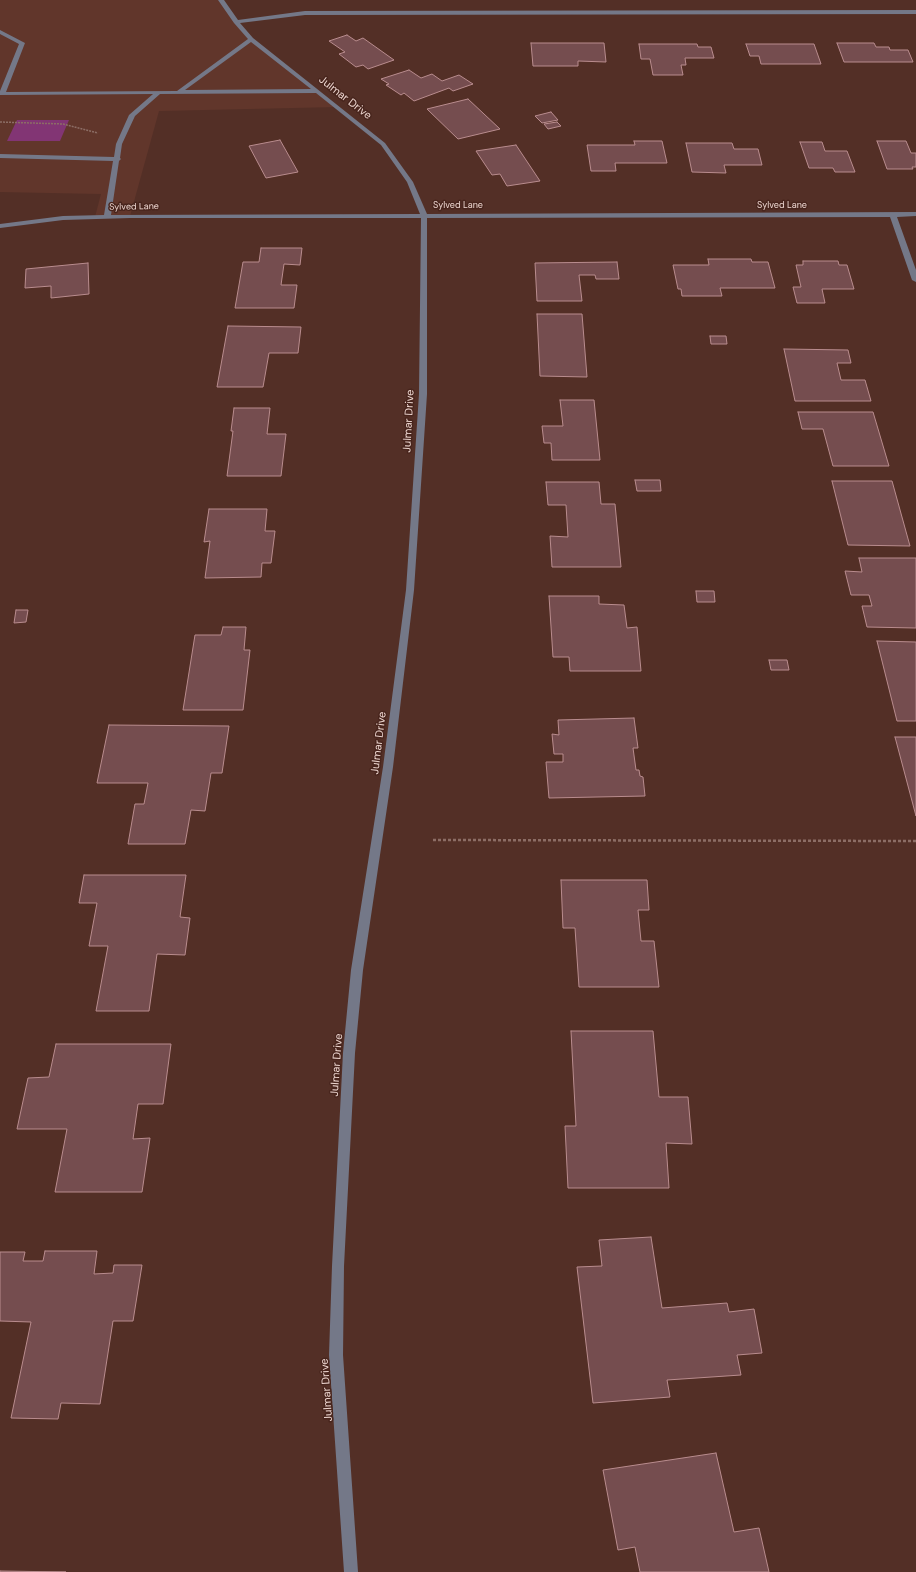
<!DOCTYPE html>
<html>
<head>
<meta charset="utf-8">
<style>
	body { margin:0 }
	canvas { display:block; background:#532f26 }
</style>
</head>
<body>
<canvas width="916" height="1572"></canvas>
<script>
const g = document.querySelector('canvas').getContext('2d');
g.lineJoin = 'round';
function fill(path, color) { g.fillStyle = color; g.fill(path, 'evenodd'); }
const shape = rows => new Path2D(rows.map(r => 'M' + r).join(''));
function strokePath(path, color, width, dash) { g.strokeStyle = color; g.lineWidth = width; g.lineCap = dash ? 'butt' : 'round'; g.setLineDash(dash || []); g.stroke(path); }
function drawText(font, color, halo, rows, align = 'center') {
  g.font = font + ' "DM Sans",sans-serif'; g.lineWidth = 3; g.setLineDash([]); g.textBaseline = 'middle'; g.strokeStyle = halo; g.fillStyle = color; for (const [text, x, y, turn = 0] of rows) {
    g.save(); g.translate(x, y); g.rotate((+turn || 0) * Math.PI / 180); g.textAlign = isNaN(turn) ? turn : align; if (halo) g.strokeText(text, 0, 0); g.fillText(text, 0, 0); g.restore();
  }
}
fill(shape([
	[0,0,221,0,251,39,337,107,159,111,130,216,95,217,101,194,0,192]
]), '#61362b');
fill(shape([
	[17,120,69,120,60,141,7,141]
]), '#823574');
const building = shape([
	[347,35,356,41,363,38,394,60,368,69,363,65,356,67,339,54,345,52,329,41,347,35],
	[531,43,604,43,606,62,578,61,578,66,533,66,531,43],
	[837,43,874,43,876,47,889,47,890,50,908,50,913,62,844,62,837,43],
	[639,44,697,44,698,47,711,47,714,58,685,58,686,65,681,65,683,75,653,75,650,59,641,59,639,44],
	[746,44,814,44,821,64,761,64,759,56,750,56,746,44],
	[409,70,421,78,432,74,442,81,459,75,473,84,453,91,449,88,414,101,404,93,401,95,386,85,389,84,381,79,409,70],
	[468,99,500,129,458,139,427,109,468,99],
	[551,112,558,120,542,123,535,116,551,112],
	[557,122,561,126,548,129,544,124,557,122],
	[280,140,298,172,266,178,249,146,280,140],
	[634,141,662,141,667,163,615,163,616,171,591,171,587,145,635,145,634,141],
	[877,141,906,141,911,153,916,153,916,167,912,167,913,169,887,169,877,141],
	[800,142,822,142,825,151,847,151,855,172,835,172,833,168,809,168,800,142],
	[686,143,732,143,734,149,758,149,762,165,724,165,726,173,692,172,686,143],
	[516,145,540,181,507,186,500,174,492,175,476,151,516,145],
	[261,248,302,248,300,265,284,264,281,285,297,285,294,308,235,308,243,262,259,262,261,248],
	[708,259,751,259,752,262,768,262,775,288,720,288,722,296,682,296,681,289,678,289,673,265,709,265,708,259],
	[803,261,838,261,839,265,847,265,854,289,822,289,825,303,797,303,793,287,801,287,796,265,803,265,803,261],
	[617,262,619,279,596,279,595,275,579,275,582,301,537,301,535,263,617,262],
	[88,263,89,294,51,298,51,286,25,288,26,269,88,263],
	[537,314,582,314,587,377,540,376,537,314],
	[228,326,301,327,298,353,269,353,263,387,217,387,228,326],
	[710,336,726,336,727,344,711,344,710,336],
	[784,349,848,350,851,363,837,363,841,380,865,380,871,401,795,401,784,349],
	[560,400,594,400,600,460,552,460,551,443,544,443,542,426,563,426,560,400],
	[234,408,270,408,267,434,286,434,281,476,227,476,233,431,231,431,234,408],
	[798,412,873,412,889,466,833,466,823,429,802,429,798,412],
	[635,480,660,480,661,491,637,491,635,480],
	[832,481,892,481,910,546,848,545,832,481],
	[546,482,599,482,601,504,615,504,621,567,552,567,550,536,568,537,566,505,548,505,546,482],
	[209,509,267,509,265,531,275,531,271,563,262,563,261,577,205,578,210,541,204,542,209,509],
	[859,558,916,558,916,628,867,627,862,606,872,606,869,595,851,595,845,571,862,572,859,558],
	[696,591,714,591,715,602,697,602,696,591],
	[549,596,599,596,599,604,624,605,627,628,637,627,641,671,570,671,569,657,553,657,549,596],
	[16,610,28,610,26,622,14,623,16,610],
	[223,627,246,627,244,650,250,650,243,710,183,710,195,635,221,635,223,627],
	[877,641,916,642,916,721,897,721,877,641],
	[769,660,787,660,789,670,771,670,769,660],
	[634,718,638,748,633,748,636,770,639,770,640,776,643,777,645,796,549,798,546,762,563,762,563,754,554,754,552,734,559,735,558,720,634,718],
	[109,725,229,726,222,773,211,773,205,811,191,810,185,844,128,844,135,804,144,804,148,783,97,783,109,725],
	[895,737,916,737,916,816,895,737],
	[84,875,186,875,180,917,190,918,185,955,157,954,149,1011,96,1011,108,946,89,946,97,903,79,903,84,875],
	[561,880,647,880,649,910,638,910,641,941,654,941,659,987,579,987,575,928,563,928,561,880],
	[571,1031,653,1031,659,1097,688,1097,692,1144,666,1143,669,1188,568,1188,565,1126,576,1126,571,1031],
	[56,1044,171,1044,163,1104,138,1104,133,1139,150,1138,142,1192,55,1192,67,1129,17,1129,28,1078,49,1077,56,1044],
	[651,1237,662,1308,727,1303,729,1312,754,1309,762,1353,737,1355,741,1375,667,1380,670,1397,593,1403,577,1267,602,1266,599,1240,651,1237],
	[45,1251,97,1251,94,1274,113,1273,114,1265,142,1265,133,1321,113,1321,100,1404,61,1403,58,1419,11,1418,31,1322,0,1321,0,1252,25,1252,23,1261,43,1261,45,1251],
	[716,1453,734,1532,759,1528,769,1572,640,1572,635,1547,618,1550,603,1470,716,1453],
	[0,1571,66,1572,0,1572,0,1571]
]);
fill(building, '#754d4f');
strokePath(building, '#b98c8e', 1);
strokePath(shape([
	[0,122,63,124,98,133]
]), '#8c6d65', 1.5, [2, 1]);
strokePath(shape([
	[433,840,916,841]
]), '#8c6d65', 2.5, [3, 2]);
fill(shape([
	[218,0,224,0,238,20,305,11,916,10,916,14,305,15,240,23,253,38,385,143,413,182,427,214,916,212,916,216,897,217,916,270,916,282,912,280,890,217,427,218,427,394,414,590,393,767,363,970,355,1053,344,1266,343,1355,358,1572,344,1572,329,1355,332,1266,343,1053,351,970,383,767,406,590,419,394,421,218,130,218,63,220,0,228,0,224,63,216,104,215,113,161,0,158,0,154,114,157,116,144,129,115,153,94,0,95,0,91,19,44,0,34,0,30,25,43,6,92,177,91,248,39,234,23,218,0],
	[251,42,311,89,185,90,251,42],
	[316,93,381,145,407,182,420,214,111,215,119,161,121,159,120,158,122,144,135,116,160,94,316,93]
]), '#747888');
drawText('9px', '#eed7d1', '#48251d', [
	["Sylved Lane",458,206],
	["Sylved Lane",782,206],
	["Sylved Lane",134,207,-1]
]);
drawText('11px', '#eed7d1', '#48251d', [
	["Julmar Drive",345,98,38],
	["Julmar Drive",409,421,-87],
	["Julmar Drive",379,743,-83],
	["Julmar Drive",337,1065,-86],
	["Julmar Drive",327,1390,-94]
]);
</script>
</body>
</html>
